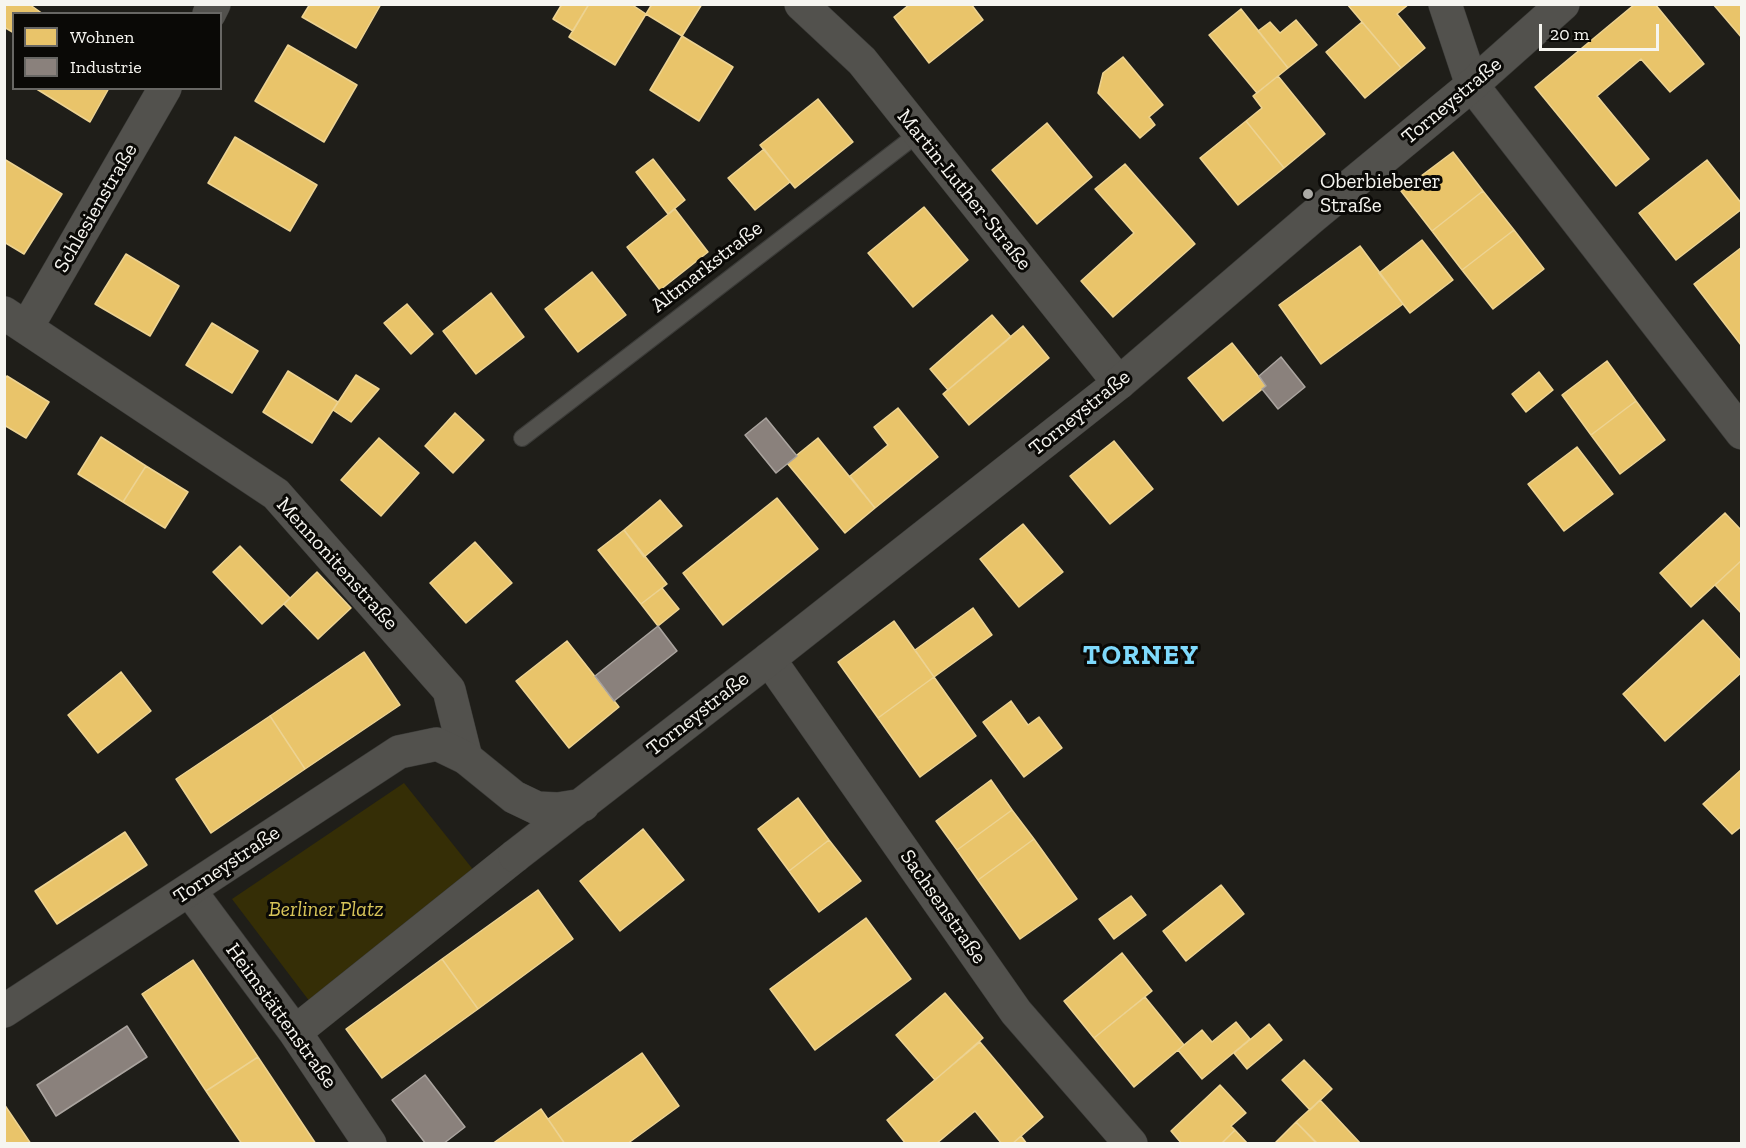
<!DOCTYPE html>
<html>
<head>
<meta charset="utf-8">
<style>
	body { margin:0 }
	#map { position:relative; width:1746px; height:1148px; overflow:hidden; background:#1f1e19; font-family:"Zilla Slab",serif }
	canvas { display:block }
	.frame { position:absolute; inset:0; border:6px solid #f6f5f0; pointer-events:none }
	.legend { position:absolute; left:12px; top:12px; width:210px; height:78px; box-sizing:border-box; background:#0a0906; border:2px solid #686764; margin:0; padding:8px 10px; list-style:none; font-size:18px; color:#f6f5f0 }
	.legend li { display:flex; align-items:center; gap:12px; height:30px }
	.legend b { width:30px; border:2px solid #686764 }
	.scale { position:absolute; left:1539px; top:24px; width:120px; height:27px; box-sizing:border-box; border:3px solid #f6f5f0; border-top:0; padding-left:8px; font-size:18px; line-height:21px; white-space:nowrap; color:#f6f5f0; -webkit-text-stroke:4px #0a0906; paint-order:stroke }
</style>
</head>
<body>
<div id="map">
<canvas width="1746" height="1148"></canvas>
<div class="frame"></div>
<ul class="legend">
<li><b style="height:16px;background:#e9c46a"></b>Wohnen</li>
<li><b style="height:16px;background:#8a817c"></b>Industrie</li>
</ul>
<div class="scale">20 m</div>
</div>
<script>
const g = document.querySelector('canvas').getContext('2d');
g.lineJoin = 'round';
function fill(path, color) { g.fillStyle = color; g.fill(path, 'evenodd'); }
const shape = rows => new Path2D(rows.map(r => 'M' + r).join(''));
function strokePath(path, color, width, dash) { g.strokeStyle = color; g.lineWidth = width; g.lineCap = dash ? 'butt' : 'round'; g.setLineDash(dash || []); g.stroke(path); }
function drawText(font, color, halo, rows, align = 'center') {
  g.font = font + ' "Zilla Slab",serif'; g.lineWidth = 6; g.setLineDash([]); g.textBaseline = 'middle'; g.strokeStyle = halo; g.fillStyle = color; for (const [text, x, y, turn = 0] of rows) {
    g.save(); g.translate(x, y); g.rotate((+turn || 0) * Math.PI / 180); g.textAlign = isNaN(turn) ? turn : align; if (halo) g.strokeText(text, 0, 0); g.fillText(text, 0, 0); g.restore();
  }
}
fill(shape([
	[404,783,475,872,310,1002,232,899]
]), '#352e06');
const homes = shape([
	[4,4,29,4,43,14,14,14,14,33,4,27,4,4],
	[310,4,381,4,356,48,302,17,310,4],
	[562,4,589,4,573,31,553,19,562,4],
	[589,4,631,4,646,14,615,65,569,37,589,4],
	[652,4,702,4,682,36,646,14,652,4],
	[910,4,971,4,983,20,929,63,894,17,910,4],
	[1347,4,1409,4,1397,14,1425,48,1401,68,1347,4],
	[1635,4,1655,4,1704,64,1670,92,1641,59,1597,96,1649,159,1616,186,1535,87,1635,4],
	[1713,4,1742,4,1742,38,1713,4],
	[1241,9,1288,68,1257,93,1209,35,1241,9],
	[1296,20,1317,45,1288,68,1258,31,1270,22,1280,33,1296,20],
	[1362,22,1401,68,1365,98,1326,52,1362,22],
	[682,36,733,67,699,121,650,90,682,36],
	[288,45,357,85,324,142,255,101,288,45],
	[1123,57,1163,105,1149,117,1155,125,1140,138,1098,93,1103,73,1123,57],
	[1278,76,1325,134,1284,168,1246,121,1262,108,1253,96,1278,76],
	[35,88,109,88,90,122,35,88],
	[818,99,853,142,795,188,760,145,818,99],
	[1246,121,1284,168,1238,205,1200,158,1246,121],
	[1047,123,1092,177,1037,224,992,170,1047,123],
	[235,137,317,185,290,231,208,183,235,137],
	[764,149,790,182,755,210,728,178,764,149],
	[1453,152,1483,191,1432,231,1401,191,1453,152],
	[4,159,62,194,24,254,4,242,4,159],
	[653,159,685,200,668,214,636,172,653,159],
	[1707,160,1742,204,1742,209,1676,260,1639,213,1707,160],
	[1125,164,1195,244,1113,317,1081,281,1134,233,1095,189,1125,164],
	[1483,191,1514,230,1462,270,1432,231,1483,191],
	[924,207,968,260,913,307,868,253,924,207],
	[675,209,708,252,660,290,627,247,675,209],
	[1514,230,1544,269,1493,309,1462,270,1514,230],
	[1422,240,1453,280,1410,313,1379,273,1422,240],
	[1360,246,1403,304,1321,364,1279,305,1360,246],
	[1742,247,1742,345,1741,345,1694,284,1742,247],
	[126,254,179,286,150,336,95,304,126,254],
	[592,272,626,315,578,352,545,309,592,272],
	[491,293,524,337,476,374,443,331,491,293],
	[407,304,433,334,411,354,384,323,407,304],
	[992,315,1011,337,948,390,930,369,992,315],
	[212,323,258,351,232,393,186,365,212,323],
	[1023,326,1049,358,969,425,943,394,1023,326],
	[1232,343,1266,386,1223,421,1188,378,1232,343],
	[1607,361,1636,401,1591,435,1562,395,1607,361],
	[288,371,338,402,312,443,263,412,288,371],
	[1539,372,1553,390,1526,412,1512,394,1539,372],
	[356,375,379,389,351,422,333,410,356,375],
	[7,376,49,402,26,438,4,425,4,379,7,376],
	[1636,401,1665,440,1620,474,1591,435,1636,401],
	[898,408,938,457,875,508,850,476,888,445,874,427,898,408],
	[455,413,484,440,453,473,425,446,455,413],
	[101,437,146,466,123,502,78,474,101,437],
	[379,438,419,473,381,516,341,480,379,438],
	[818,438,875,508,845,533,787,463,818,438],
	[1114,441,1153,489,1110,524,1070,476,1114,441],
	[1577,447,1613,494,1564,531,1528,484,1577,447],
	[146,466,188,492,165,528,123,502,146,466],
	[777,498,818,549,723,625,683,573,777,498],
	[660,500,682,526,644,557,624,530,660,500],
	[1725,513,1742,531,1742,560,1691,607,1660,573,1725,513],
	[1023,524,1063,572,1019,607,980,559,1023,524],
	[624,530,667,584,641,604,598,550,624,530],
	[475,542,512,583,466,623,430,583,475,542],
	[240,546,290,598,262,624,213,572,240,546],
	[1742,560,1742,614,1715,585,1742,560],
	[317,572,351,608,318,639,284,604,317,572],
	[662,588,679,609,658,626,641,604,662,588],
	[973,608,992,635,934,677,915,650,973,608],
	[1703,620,1742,662,1742,672,1665,741,1623,694,1703,620],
	[894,621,934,677,878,718,838,662,894,621],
	[567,641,619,707,569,748,516,681,567,641],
	[364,652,400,705,305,769,270,716,364,652],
	[121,672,151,711,98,753,68,715,121,672],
	[934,677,976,736,920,777,878,718,934,677],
	[1011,701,1028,725,1039,717,1062,748,1024,777,983,722,1011,701],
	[270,716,305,769,211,833,176,779,270,716],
	[1742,769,1742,826,1732,834,1703,804,1742,769],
	[991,780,1012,810,957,850,936,821,991,780],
	[798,798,829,840,789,871,758,829,798,798],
	[1012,810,1034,839,978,880,957,850,1012,810],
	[643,829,684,880,620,931,580,881,643,829],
	[125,832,147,865,57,924,35,891,125,832],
	[1034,839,1077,899,1020,939,978,880,1034,839],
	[829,840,861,881,819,912,789,871,829,840],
	[1221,885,1244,914,1186,961,1163,931,1221,885],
	[538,890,573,939,478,1009,442,959,538,890],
	[1131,896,1146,915,1114,939,1099,919,1131,896],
	[866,918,911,979,815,1050,770,989,866,918],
	[1122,953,1152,991,1094,1038,1064,1001,1122,953],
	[442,959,478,1009,382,1078,346,1029,442,959],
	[193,960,258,1057,206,1091,142,994,193,960],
	[945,993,983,1038,935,1080,896,1035,945,993],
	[1145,997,1184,1045,1134,1087,1094,1038,1145,997],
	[1236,1022,1250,1039,1202,1079,1178,1050,1202,1030,1212,1042,1236,1022],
	[1269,1024,1282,1040,1247,1069,1234,1053,1269,1024],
	[980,1042,1043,1117,1012,1144,1002,1144,975,1111,936,1144,906,1144,887,1120,980,1042],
	[642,1053,679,1106,627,1144,565,1144,548,1119,642,1053],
	[258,1057,316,1144,242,1144,206,1091,258,1057],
	[1304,1060,1332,1089,1310,1110,1282,1080,1304,1060],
	[1220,1085,1246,1113,1231,1126,1235,1130,1221,1144,1182,1144,1171,1131,1220,1085],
	[1320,1100,1361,1144,1317,1144,1296,1122,1320,1100],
	[4,1104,31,1144,4,1144,4,1104],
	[541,1109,565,1144,492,1144,541,1109],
	[1296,1122,1317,1143,1274,1144,1296,1122],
	[1235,1130,1248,1144,1221,1144,1235,1130],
	[1021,1136,1027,1144,1012,1144,1021,1136]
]);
fill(homes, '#e9c46a');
strokePath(homes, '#edd392', 1.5);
const industry = shape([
	[1281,357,1305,387,1278,409,1262,389,1266,386,1259,376,1281,357],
	[766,418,797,456,776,473,745,435,766,418],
	[658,626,677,651,614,701,595,676,658,626],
	[127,1026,147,1057,56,1116,37,1085,127,1026],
	[425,1075,465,1127,443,1144,426,1144,392,1100,425,1075]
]);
fill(industry, '#8a817c');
strokePath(industry, '#aaa49f', 1.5);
const service = shape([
	[522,438,919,133]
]);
const minor = shape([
	[801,4,862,61,1119,383],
	[1445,4,1472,85,1742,433],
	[209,14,214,4],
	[4,313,276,494,449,690,466,758],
	[27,327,165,88],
	[769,659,1016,1012,1131,1144],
	[190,891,295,1032,370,1144],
	[295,1032,515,856]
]);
const tertiary = shape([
	[515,856,769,659,1119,383,1311,218,1472,85,1563,4],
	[4,1011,399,752,437,744,466,758,514,797,537,808,558,809,583,805]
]);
strokePath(service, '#3b3b38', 18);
strokePath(minor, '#3b3b38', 34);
strokePath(tertiary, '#3b3b38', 34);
strokePath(service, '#52514d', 16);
strokePath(minor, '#52514d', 33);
strokePath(tertiary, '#52514d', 33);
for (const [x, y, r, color] of [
	[1308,194,6,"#abaaa5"]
]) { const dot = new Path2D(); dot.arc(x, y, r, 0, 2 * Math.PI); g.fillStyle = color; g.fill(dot); strokePath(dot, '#0a0906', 2); }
drawText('21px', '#f6f5f0', '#0a0906', [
	["Torneystraße",1452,101,-40],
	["Martin-Luther-Straße",964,190,51],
	["Schlesienstraße",96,208,-60],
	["Altmarkstraße",707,267,-38],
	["Torneystraße",1080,413,-39],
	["Mennonitenstraße",337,564,48],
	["Torneystraße",698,714,-38],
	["Torneystraße",227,865,-34],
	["Sachsenstraße",943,907,55],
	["Heimstättenstraße",281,1016,54]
]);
drawText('21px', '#f6f5f0', '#0a0906', [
	["Oberbieberer",1320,182],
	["Straße",1320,206]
], 'left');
drawText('italic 21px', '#d8c559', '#0a0906', [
	["Berliner Platz",326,910]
]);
g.letterSpacing = '1.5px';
drawText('bold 27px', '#7ed9fc', '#0a0906', [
	["TORNEY",1141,656]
]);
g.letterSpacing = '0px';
</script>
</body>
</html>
